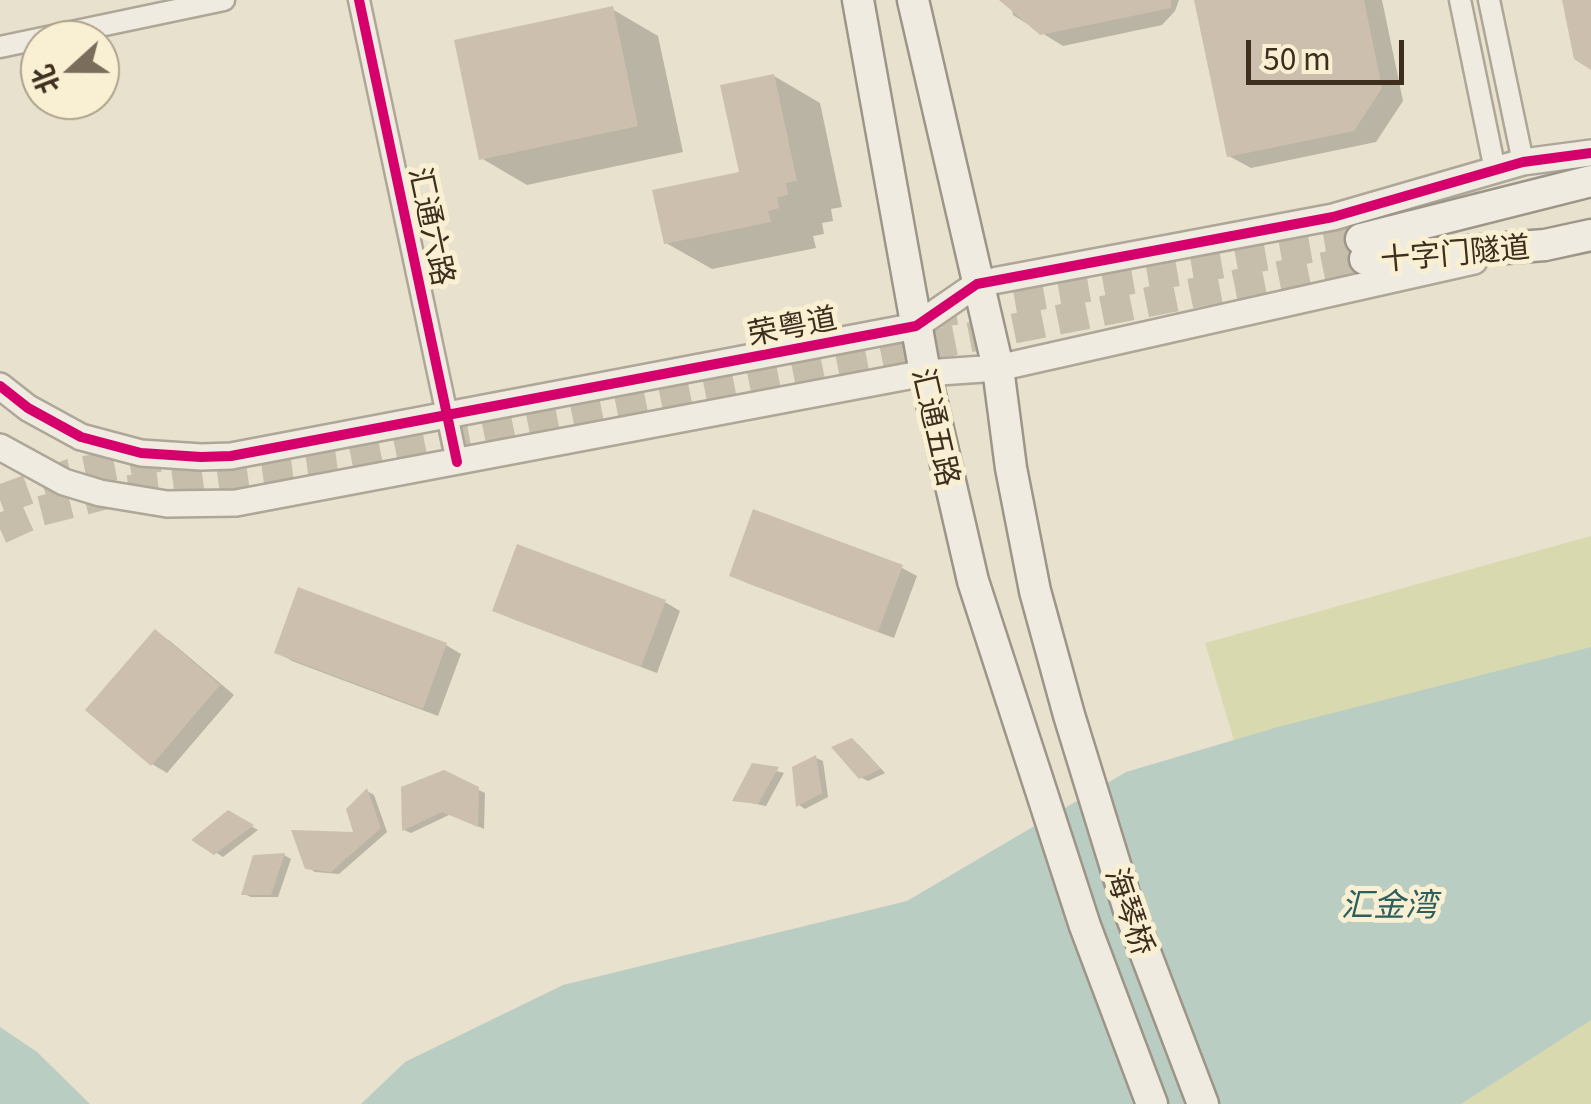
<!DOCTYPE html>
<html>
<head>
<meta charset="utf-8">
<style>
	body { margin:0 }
	#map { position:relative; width:1591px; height:1104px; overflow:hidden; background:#e8e1ce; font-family:Georgia,"Noto Sans SC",serif }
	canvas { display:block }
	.north { position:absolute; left:20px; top:20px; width:100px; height:100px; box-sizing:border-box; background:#f9f0d4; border:2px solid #aea28b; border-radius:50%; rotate:249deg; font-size:28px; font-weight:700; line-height:40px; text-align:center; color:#3e2e1d }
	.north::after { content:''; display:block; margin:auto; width:35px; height:45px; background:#7a6d5b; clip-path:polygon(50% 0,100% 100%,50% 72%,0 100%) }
	.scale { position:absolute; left:1246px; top:40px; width:158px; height:45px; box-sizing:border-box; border:5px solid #3e2e1d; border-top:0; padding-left:12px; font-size:30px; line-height:35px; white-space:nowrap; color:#3e2e1d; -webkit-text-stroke:8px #f9f0d4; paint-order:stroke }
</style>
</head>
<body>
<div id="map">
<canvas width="1591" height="1104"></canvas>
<div class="north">北</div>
<div class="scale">50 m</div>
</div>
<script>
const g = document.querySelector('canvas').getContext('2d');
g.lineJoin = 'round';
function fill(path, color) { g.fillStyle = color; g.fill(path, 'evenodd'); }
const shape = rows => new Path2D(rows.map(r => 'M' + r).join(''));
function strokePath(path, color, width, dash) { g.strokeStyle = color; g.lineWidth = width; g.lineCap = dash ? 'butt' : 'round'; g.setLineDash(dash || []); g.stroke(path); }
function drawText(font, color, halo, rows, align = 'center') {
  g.font = font + ' Georgia,"Noto Sans SC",serif'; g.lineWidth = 10; g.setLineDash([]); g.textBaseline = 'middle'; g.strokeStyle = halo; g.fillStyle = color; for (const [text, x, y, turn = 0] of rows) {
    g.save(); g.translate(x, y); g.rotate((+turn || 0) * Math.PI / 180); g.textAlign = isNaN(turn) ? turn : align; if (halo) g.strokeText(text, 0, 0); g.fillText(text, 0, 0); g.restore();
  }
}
fill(shape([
	[1591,536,1591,1104,1342,1104,1205,643]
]), '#d8d9af');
fill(shape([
	[1591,647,1591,1020,1461,1104,361,1104,405,1062,563,985,907,901,1126,772,1278,727],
	[0,1027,37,1052,90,1104,0,1104]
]), '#bacdc2');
fill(shape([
	[1010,0,1179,0,1175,11,1162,25,1063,46,1013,15],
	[1197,0,1382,0,1403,101,1376,142,1251,168,1229,156],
	[612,9,658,36,683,152,527,185,481,158],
	[774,76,820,103,842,207,831,209,833,221,822,223,824,234,813,236,816,248,712,269,666,243,742,174],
	[902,568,917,576,894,638,747,583,732,575],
	[300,590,446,645,461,654,438,716,292,661,277,652],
	[665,602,680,611,657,673,510,618,495,610],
	[155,632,170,641,234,695,167,773,152,764],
	[852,741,859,745,885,773,868,781,860,777],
	[816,758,823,761,828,797,805,809,799,805],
	[753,765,784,773,766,806,736,800],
	[447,775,485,793,484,829,451,814,411,833,404,830],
	[367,791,374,795,387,832,339,874,315,872,307,867,357,834],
	[228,813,258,830,223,857,196,840],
	[284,855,291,859,278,897,251,897,244,894,255,858]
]), '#0003');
fill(shape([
	[999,0,1171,0,1171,8,1040,35],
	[1194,0,1364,0,1382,88,1354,131,1227,157],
	[1562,0,1591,0,1591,70,1574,59],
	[613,6,638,126,479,160,454,40],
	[774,74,797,181,786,183,788,195,777,197,779,208,768,211,771,222,664,244,652,190,739,172,720,85],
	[753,509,903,565,878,632,729,576],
	[517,544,666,600,641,667,492,611],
	[298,587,447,643,423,709,274,653],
	[155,629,220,685,151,766,85,710],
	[852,738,881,769,859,779,831,747],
	[816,755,822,793,796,807,792,767],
	[752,763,779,767,758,804,732,801],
	[444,770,479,787,478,827,442,812,402,831,401,787],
	[367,788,381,828,331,872,305,869,291,830,353,832,346,809],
	[228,810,254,825,214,855,191,840],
	[285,853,271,895,241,895,253,855]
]), '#ccbfae');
strokePath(shape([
	[926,315,1361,239],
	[0,500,70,474,168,455],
	[0,529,40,511,115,492,341,462,1365,259]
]), '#c6bdab', 30, [30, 15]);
const minor = shape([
	[359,0,457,462],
	[1460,0,1495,170],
	[1489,0,1523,162],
	[0,47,224,0]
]);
const tertiary = shape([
	[0,386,28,408,81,437,141,453,201,457,231,456,916,326,977,284,1333,217,1523,162,1591,153],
	[0,447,64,482,100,493,167,504,236,503,925,373,998,368,1474,261]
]);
const secondary = shape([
	[858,0,925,373,973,581,1085,926,1152,1104],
	[913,0,998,368,1011,468,1035,591,1069,715,1129,910,1203,1104],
	[1361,239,1591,181],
	[1365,259,1545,245,1591,235]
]);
strokePath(minor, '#aea697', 25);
strokePath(tertiary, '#aea697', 30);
strokePath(secondary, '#9d9587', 35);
strokePath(minor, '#efebe1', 20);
strokePath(tertiary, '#efebe1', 25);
strokePath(secondary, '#efebe1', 30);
strokePath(shape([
	[359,0,457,462],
	[0,386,28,408,81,437,141,453,201,457,231,456,916,326,977,284,1333,217,1523,162,1591,153]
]), '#d6006c', 10);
drawText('30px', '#3e2e1d', '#f9f0d4', [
	["汇通六路",433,226,78],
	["十字门隧道",1455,252,-5],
	["荣粤道",792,325,-11],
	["汇通五路",937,427,77],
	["海琴桥",1131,911,71]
]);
drawText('italic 32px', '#2b605e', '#f9f0d4', [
	["汇金湾",1389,904]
]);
</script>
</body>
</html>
